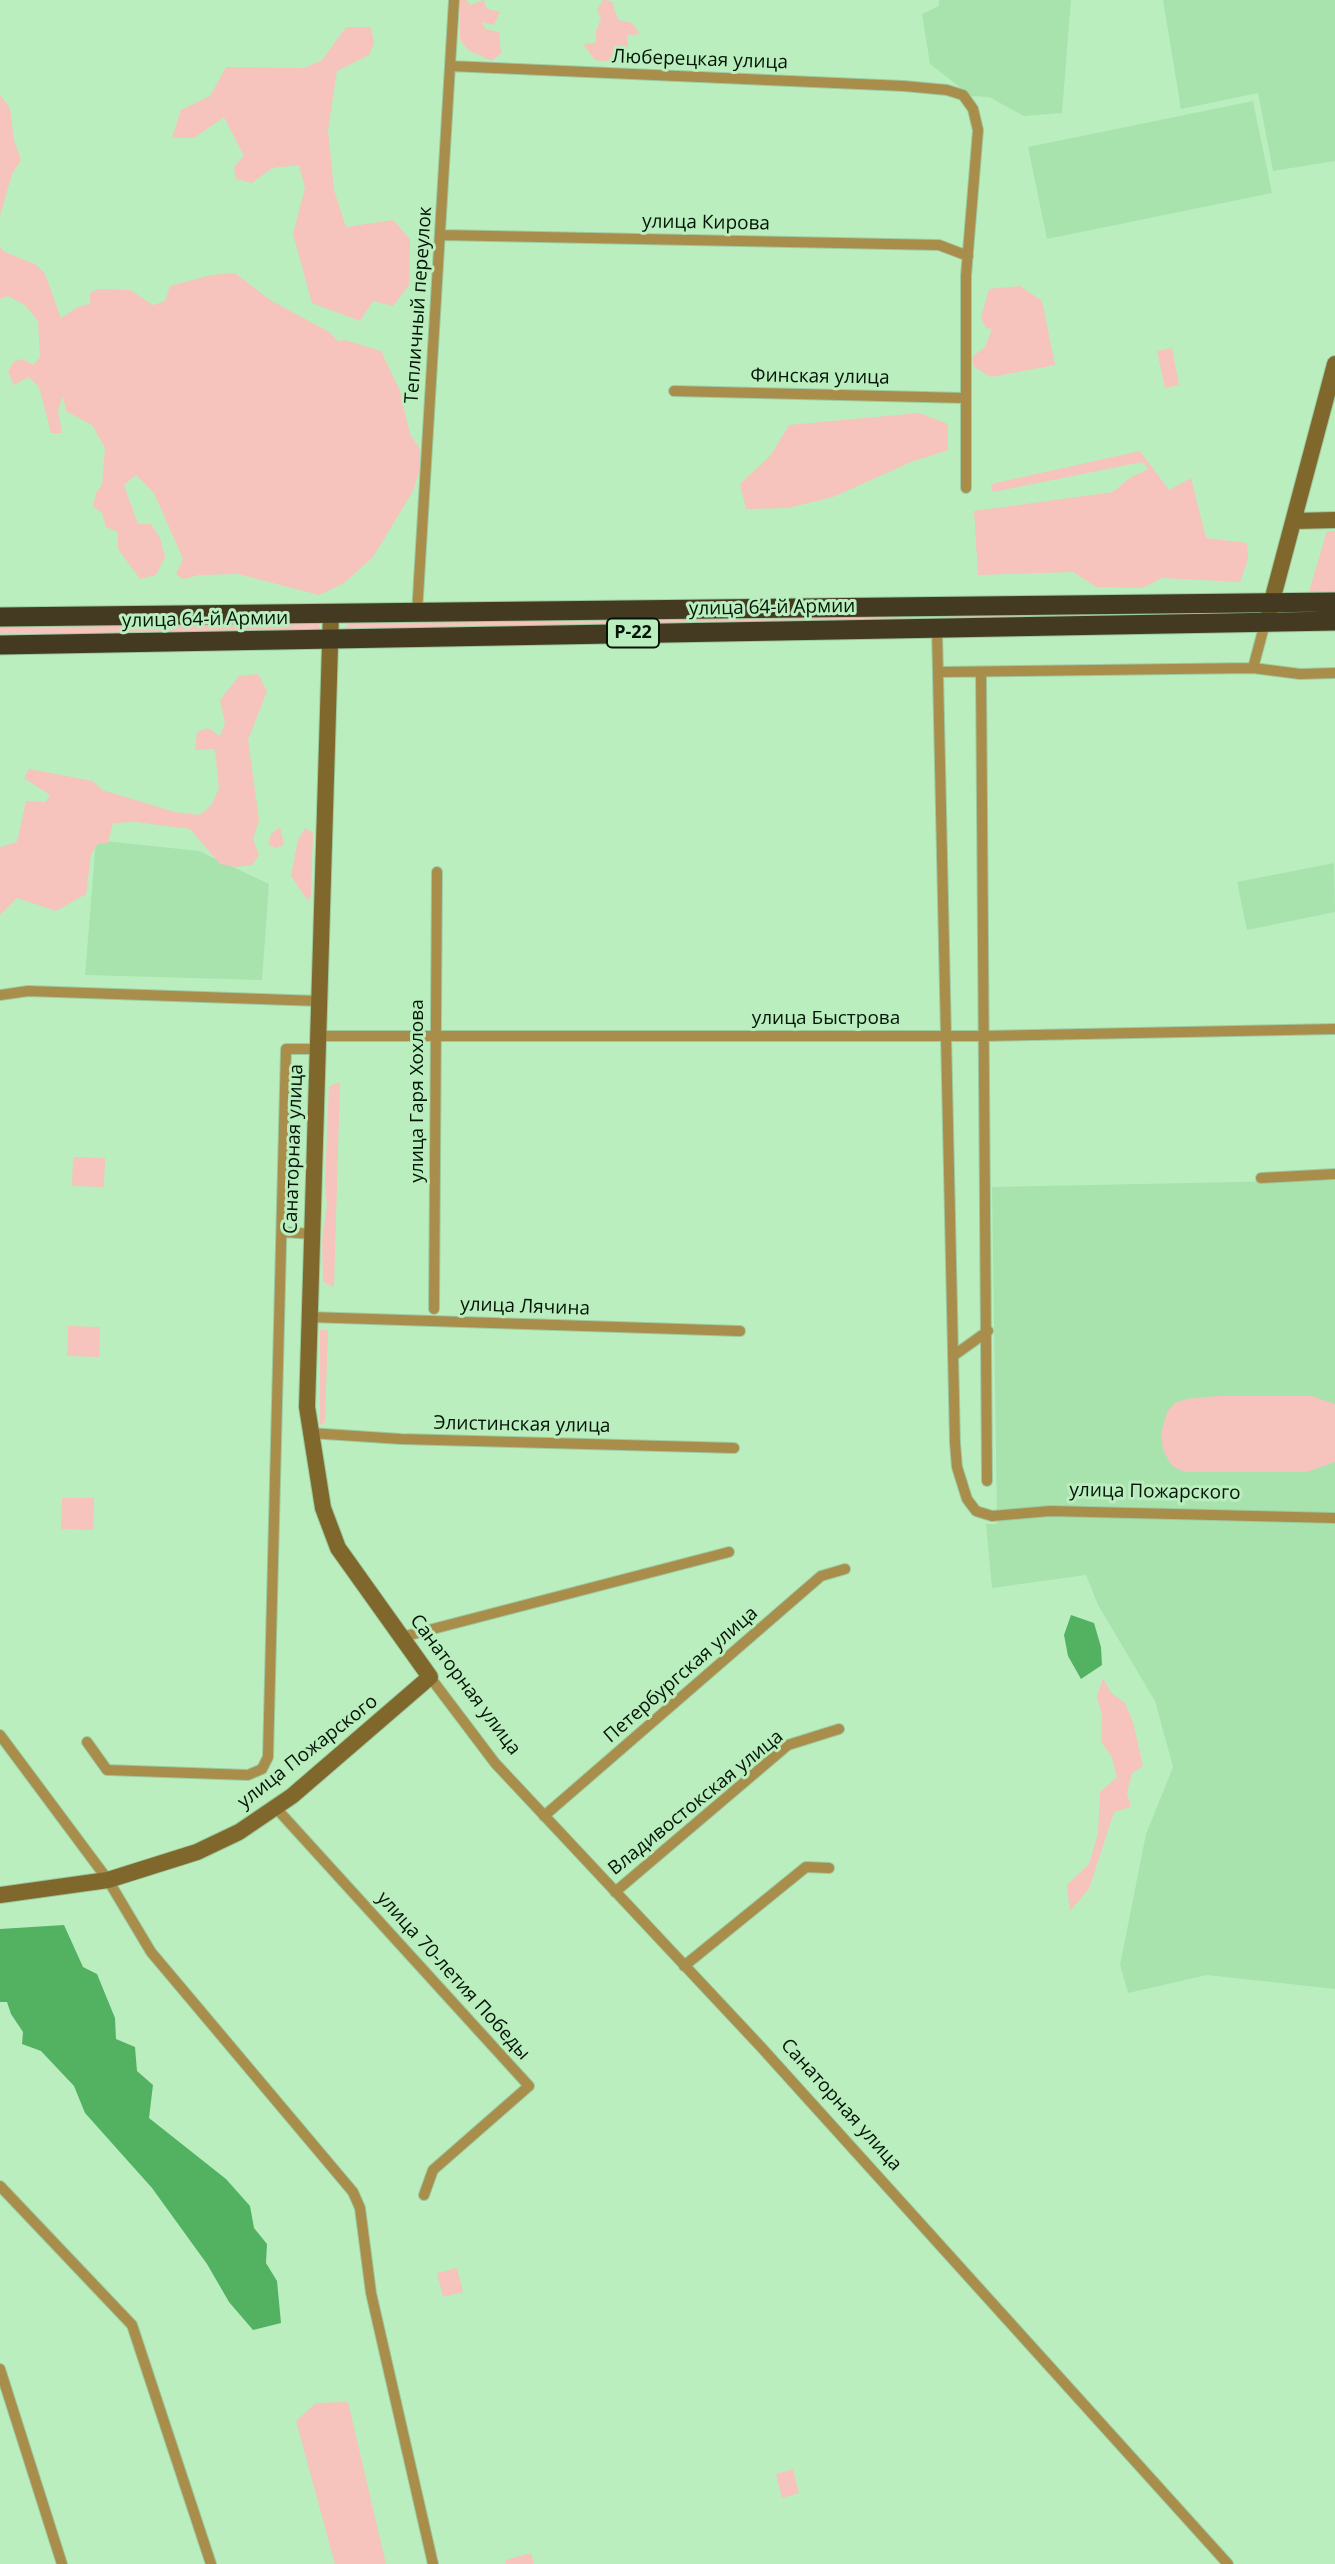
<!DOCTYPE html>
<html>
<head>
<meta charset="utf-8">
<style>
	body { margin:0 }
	canvas { display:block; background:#baeebf }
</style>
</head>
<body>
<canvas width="1335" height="2564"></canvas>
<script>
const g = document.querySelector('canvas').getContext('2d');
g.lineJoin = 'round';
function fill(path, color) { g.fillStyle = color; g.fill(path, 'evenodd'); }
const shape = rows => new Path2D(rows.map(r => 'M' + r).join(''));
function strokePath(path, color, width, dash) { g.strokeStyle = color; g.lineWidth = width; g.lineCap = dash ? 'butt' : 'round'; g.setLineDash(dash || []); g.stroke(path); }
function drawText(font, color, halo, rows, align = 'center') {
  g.font = font + ' "Open Sans",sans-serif'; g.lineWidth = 6; g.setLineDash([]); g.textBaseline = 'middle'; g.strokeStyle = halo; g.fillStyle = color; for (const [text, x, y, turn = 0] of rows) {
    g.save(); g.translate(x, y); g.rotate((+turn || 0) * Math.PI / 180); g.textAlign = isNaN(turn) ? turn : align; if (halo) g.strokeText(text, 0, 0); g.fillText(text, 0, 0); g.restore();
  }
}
fill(shape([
	[939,0,1071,0,1062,113,1024,116,989,97,971,96,930,64,922,14,939,6],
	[1163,0,1335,0,1335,161,1273,171,1258,93,1181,109],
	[1253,101,1272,193,1047,239,1028,147],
	[96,840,199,851,269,884,262,980,85,975],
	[1334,863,1335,912,1247,930,1237,882],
	[1335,1180,1335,1989,1207,1975,1128,1993,1120,1965,1146,1834,1173,1767,1155,1701,1098,1605,1086,1575,992,1588,986,1524,997,1524,992,1187]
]), '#a8e3ae');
fill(shape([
	[460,0,466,0,470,5,484,0,487,9,500,12,494,25,482,22,485,29,499,32,501,53,492,61,468,50,460,40],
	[603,0,612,1,618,20,632,23,640,34,627,35,628,47,619,61,614,62,595,60,583,44,596,43,596,31,601,18,597,10],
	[346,27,371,27,374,43,369,55,337,71,328,130,334,190,346,227,393,220,410,239,409,285,393,306,373,301,360,321,312,303,293,234,305,188,299,165,272,168,252,183,236,179,234,167,244,156,224,117,194,138,172,138,181,110,210,96,226,67,304,68,322,60],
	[0,95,10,108,14,140,21,160,12,174,0,216],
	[0,246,3,251,37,265,45,274,61,318,78,307,90,304,90,293,99,289,130,290,153,305,165,301,170,286,211,275,235,273,270,300,329,332,338,341,345,340,381,351,400,391,410,434,420,449,420,469,413,491,373,557,344,583,319,595,238,574,199,575,183,579,176,574,183,559,172,534,154,493,136,475,124,485,138,524,151,524,160,538,165,557,156,575,140,579,118,549,118,532,106,527,102,513,93,506,96,493,102,485,105,448,92,425,66,411,63,396,58,410,62,433,51,433,39,387,29,377,14,385,8,372,13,362,22,359,34,365,40,357,38,321,25,305,8,296,0,299],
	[1020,286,1042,301,1055,365,991,377,974,367,972,357,985,347,992,329,986,328,981,318,989,289],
	[1172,348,1179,385,1165,388,1157,351],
	[919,413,948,424,948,450,911,462,833,497,788,508,746,509,740,484,771,455,789,425],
	[1140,451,1169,490,1191,478,1206,538,1247,543,1248,559,1240,582,1162,578,1142,588,1096,587,1073,572,978,575,974,511,1113,492,1131,477,1149,469,1142,462,993,492,991,484],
	[1327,531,1335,531,1335,594,1308,595],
	[1251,611,1256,614,347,631,344,628,350,623],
	[319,624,320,631,0,634,0,627],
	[258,674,267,691,248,740,259,820,253,839,259,855,252,865,235,867,220,864,190,829,136,822,113,823,108,843,98,844,91,854,86,894,56,911,17,898,0,915,0,847,17,842,26,801,46,802,50,795,24,778,29,769,93,781,102,790,175,812,199,815,211,806,219,788,215,749,195,750,197,732,208,728,220,736,225,723,220,700,239,676],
	[280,827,284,845,275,848,268,844,271,834],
	[305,828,313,833,311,895,308,901,291,876,298,840],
	[340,1082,334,1287,323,1282,322,1241,327,1205,325,1185,329,1086],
	[73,1157,105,1158,104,1187,72,1186],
	[68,1326,100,1327,99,1357,67,1356],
	[320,1330,328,1330,325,1422,320,1425],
	[1217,1396,1312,1396,1335,1404,1335,1462,1307,1472,1186,1472,1177,1469,1170,1463,1163,1450,1161,1434,1167,1412,1175,1403,1187,1399],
	[62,1498,94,1498,93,1530,61,1529],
	[1103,1678,1111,1693,1125,1703,1133,1722,1143,1766,1132,1773,1127,1793,1131,1807,1114,1812,1089,1889,1070,1911,1067,1885,1089,1864,1098,1834,1100,1792,1117,1777,1112,1758,1101,1741,1102,1715,1097,1697],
	[457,2268,463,2292,443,2297,437,2273],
	[348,2402,386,2564,335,2564,296,2421,316,2403],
	[793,2469,799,2493,782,2498,776,2474],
	[531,2553,534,2564,506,2564,505,2560]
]), '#f6c3bd');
fill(shape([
	[1071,1615,1094,1623,1101,1647,1102,1665,1081,1679,1068,1656,1064,1635],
	[64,1925,83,1967,97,1974,115,2018,116,2039,135,2047,137,2071,153,2085,149,2118,226,2179,250,2206,254,2228,267,2244,266,2263,277,2281,281,2323,253,2330,229,2302,207,2264,152,2188,85,2113,74,2086,41,2051,22,2044,23,2032,11,2014,7,2002,0,2002,0,1929]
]), '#53b262');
const street = shape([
	[450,66,904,86,947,90,963,95,973,109,978,130,966,276,966,488],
	[441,235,939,245,968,256],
	[674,391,965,398],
	[417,613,454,0],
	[1265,623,1253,668,1300,674,1335,673],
	[937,629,955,1443,957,1467,967,1499,976,1511,992,1516,1050,1511,1335,1518],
	[940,672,1253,668],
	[981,672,987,1481],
	[0,995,28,991,319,1001],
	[318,1036,983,1036,1335,1029],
	[1261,1178,1335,1174],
	[283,1232,312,1234],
	[434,1309,437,872],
	[309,1317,740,1331],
	[953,1356,988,1331],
	[310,1433,401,1439,734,1448],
	[402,1637,729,1552],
	[430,1677,495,1763,761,2047,1228,2564],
	[0,1735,108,1880,151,1952,353,2192,360,2208,371,2293,433,2564],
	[87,1742,107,1770,248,1775,262,1769,268,1757,286,1049,317,1049],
	[276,1808,529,2086,433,2170,424,2195],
	[544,1816,821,1576,845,1569],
	[615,1892,788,1745,839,1729],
	[684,1966,806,1867,829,1868],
	[0,2186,132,2325,211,2564],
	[0,2369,62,2564]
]);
const secondary = shape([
	[1294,521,1335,520],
	[1269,612,1335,364],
	[0,1895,108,1880,197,1852,239,1832,292,1796,430,1677,338,1548,323,1508,307,1407,331,612]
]);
const highway = shape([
	[0,617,1335,602],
	[0,645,1335,621]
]);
strokePath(street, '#9dcba1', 12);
strokePath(secondary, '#9dcba1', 18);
strokePath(highway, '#9dcba1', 21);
strokePath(street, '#a98d4a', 10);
strokePath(secondary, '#80682c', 16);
strokePath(highway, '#443a21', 19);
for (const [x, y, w] of [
	[633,633,52]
]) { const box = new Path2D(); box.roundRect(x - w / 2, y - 14.5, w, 29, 5); g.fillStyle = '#baeebf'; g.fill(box); strokePath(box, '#031505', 2); }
drawText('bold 18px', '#031505', null, [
	["Р-22",633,633]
]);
drawText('19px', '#031505', '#baeebf', [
	["Люберецкая улица",700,60,2],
	["улица Кирова",706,223,1],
	["Тепличный переулок",419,305,-86],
	["Финская улица",820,377,1],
	["улица 64-й Армии",772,608,-1],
	["улица 64-й Армии",205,620,-1],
	["улица Быстрова",826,1019],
	["улица Гаря Хохлова",418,1091,-90],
	["Санаторная улица",294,1149,-88],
	["улица Лячина",525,1307,2],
	["Элистинская улица",522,1425,1],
	["улица Пожарского",1155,1492,1],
	["Петербургская улица",681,1675,-41],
	["Санаторная улица",465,1685,53],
	["улица Пожарского",308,1752,-38],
	["Владивостокская улица",696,1803,-39],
	["улица 70-летия Победы",453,1976,48],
	["Санаторная улица",841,2105,48]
]);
</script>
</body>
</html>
